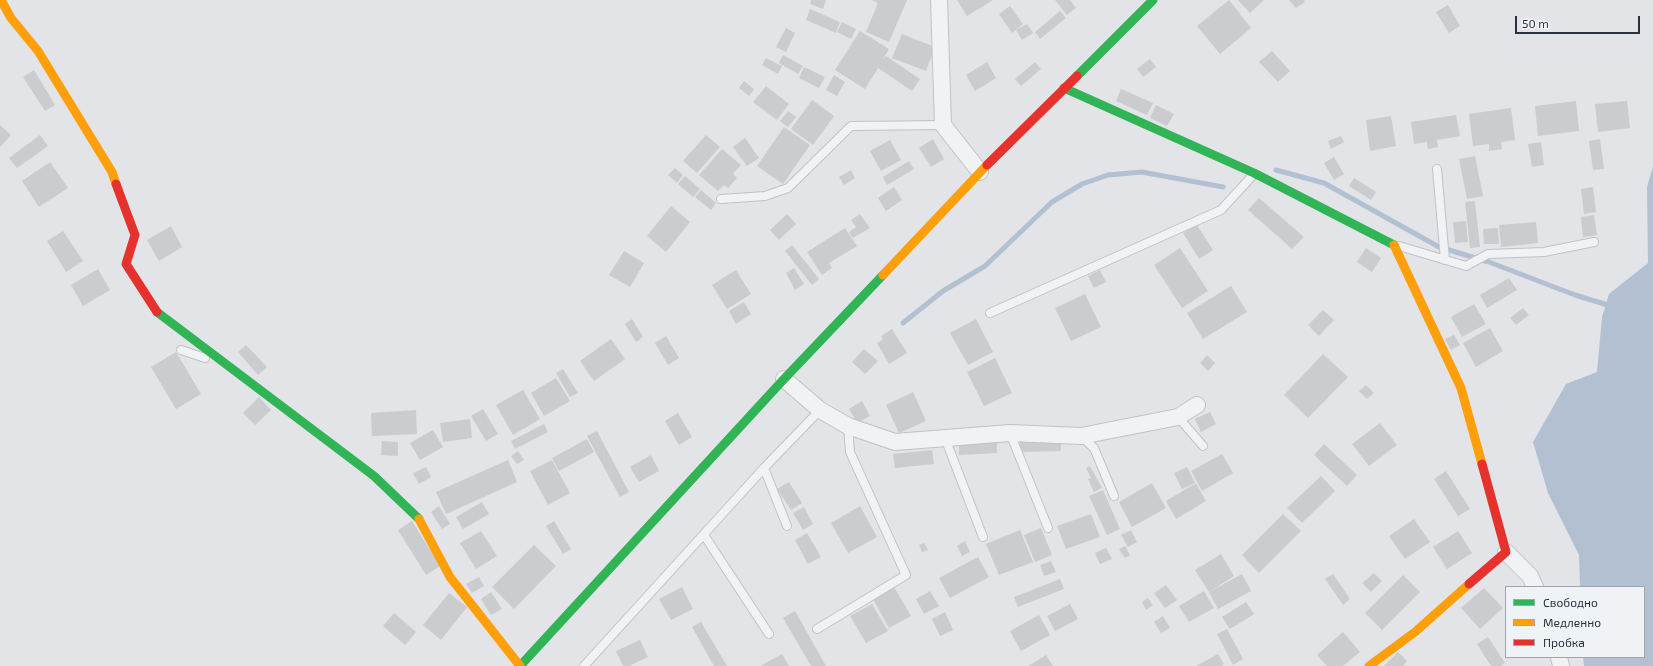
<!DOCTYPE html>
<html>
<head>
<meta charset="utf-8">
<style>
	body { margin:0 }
	#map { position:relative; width:1653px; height:666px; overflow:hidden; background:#e2e4e7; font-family:"Exo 2",sans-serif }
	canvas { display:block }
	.legend { position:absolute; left:1505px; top:586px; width:140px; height:72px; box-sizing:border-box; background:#f0f3f6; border:1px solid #a1a6ad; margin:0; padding:5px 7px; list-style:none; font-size:12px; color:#2a323f }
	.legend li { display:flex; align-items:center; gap:8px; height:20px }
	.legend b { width:20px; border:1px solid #a1a6ad }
	.scale { position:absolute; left:1515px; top:16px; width:125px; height:18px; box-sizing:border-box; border:2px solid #2a323f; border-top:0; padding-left:5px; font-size:12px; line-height:14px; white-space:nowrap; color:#2a323f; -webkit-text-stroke:3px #f0f3f6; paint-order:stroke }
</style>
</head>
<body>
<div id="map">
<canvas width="1653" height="666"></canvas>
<ul class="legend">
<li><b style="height:5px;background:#30b455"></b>Свободно</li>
<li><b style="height:5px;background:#ff9f0a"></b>Медленно</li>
<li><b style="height:5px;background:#e5322d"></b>Пробка</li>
</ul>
<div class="scale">50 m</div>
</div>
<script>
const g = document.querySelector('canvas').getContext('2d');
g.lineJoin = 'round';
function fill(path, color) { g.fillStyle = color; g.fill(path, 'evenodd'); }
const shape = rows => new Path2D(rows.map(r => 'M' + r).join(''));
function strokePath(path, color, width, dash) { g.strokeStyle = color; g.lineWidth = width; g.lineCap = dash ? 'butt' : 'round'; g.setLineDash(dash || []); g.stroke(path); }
fill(shape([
	[1653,166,1653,666,1584,666,1583,657,1644,657,1644,587,1580,587,1579,555,1548,493,1533,442,1566,384,1597,372,1602,317,1609,294,1648,263,1647,187]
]), '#b2c0d1');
strokePath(shape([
	[1276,170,1324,183,1439,247,1489,262,1575,295,1611,306],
	[903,323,943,291,985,266,1052,202,1082,184,1108,175,1142,172,1223,187]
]), '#b2c0d1', 5);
fill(shape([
	[811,0,826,0,823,9,810,4],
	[872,0,907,0,889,42,866,32,878,3],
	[957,0,993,0,967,16],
	[1055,0,1070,0,1076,8,1067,15],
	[1229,0,1251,28,1220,54,1197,26],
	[1238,0,1264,0,1250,13],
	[1289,0,1304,0,1305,2,1296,8],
	[1448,5,1460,26,1449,33,1436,12],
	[1010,6,1023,24,1012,33,999,14],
	[810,9,840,22,836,33,806,20],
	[1060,11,1066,18,1040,39,1035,32],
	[842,22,856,29,851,39,837,32],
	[1027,24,1033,33,1022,40,1016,30],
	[786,28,795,33,786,52,776,47],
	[860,31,889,49,882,61,886,56,920,79,912,91,878,68,865,89,835,70],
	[902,34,935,47,926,71,892,58],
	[1272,51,1290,71,1278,82,1259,62],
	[783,55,803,66,798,74,779,63],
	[766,58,782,66,778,74,762,65],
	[1150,59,1156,67,1143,77,1137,69],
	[987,62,996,78,975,91,966,75],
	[1035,62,1041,69,1021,86,1015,79],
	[804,67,825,77,819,88,799,78],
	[34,70,55,105,45,111,23,77],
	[834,75,845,82,837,96,826,90],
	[744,81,754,89,749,96,739,88],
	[766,86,789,104,777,120,753,102],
	[1121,89,1153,103,1147,115,1116,101],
	[812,100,834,116,813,145,791,129],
	[1576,101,1579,131,1538,136,1535,106],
	[1627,101,1630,128,1598,132,1595,104],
	[1156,105,1174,114,1167,126,1150,118],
	[1511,108,1515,140,1501,142,1502,149,1489,151,1489,144,1473,146,1469,114],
	[788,111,796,117,788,127,780,121],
	[1456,115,1460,136,1437,140,1438,147,1428,149,1427,142,1414,144,1411,122],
	[1391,116,1396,146,1370,151,1366,120],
	[0,125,11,135,0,147],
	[784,127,810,145,783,184,757,166],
	[40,135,48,146,17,168,9,158],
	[706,135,720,147,697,173,683,161],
	[1341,136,1344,142,1331,149,1328,141],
	[745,138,759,158,747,166,733,147],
	[933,139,944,159,931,167,919,148],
	[1600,139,1604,169,1593,170,1589,141],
	[890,140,901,160,881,171,870,151],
	[1541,142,1544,165,1532,167,1528,144],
	[722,149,741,165,733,174,737,178,728,188,724,185,718,191,699,175],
	[1475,156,1483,196,1467,199,1459,159],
	[1334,157,1344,174,1334,180,1324,163],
	[909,161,914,169,887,185,883,177],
	[50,162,68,188,39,207,22,181],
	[675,168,683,175,677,183,668,175],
	[851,170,855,178,844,185,839,177],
	[685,176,700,189,693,197,678,184],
	[1354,178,1376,192,1371,200,1349,186],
	[894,187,902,200,886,211,878,198],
	[1593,187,1596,212,1584,214,1581,189],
	[701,190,716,203,711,210,695,197],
	[1259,198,1304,237,1292,249,1248,210],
	[1475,201,1480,247,1470,248,1465,202],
	[671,206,690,222,666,252,647,236],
	[787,214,796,224,779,240,770,230],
	[860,214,870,228,853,238,849,232,856,227,851,220],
	[1594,215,1597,235,1583,237,1581,217],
	[1466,221,1468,242,1455,243,1453,222],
	[1536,222,1538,243,1501,247,1499,225],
	[1197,225,1213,250,1199,259,1183,233],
	[171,226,182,247,159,261,147,240],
	[845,228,857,246,829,263,832,268,822,275,807,252],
	[1498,228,1499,244,1484,244,1483,229],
	[63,231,83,261,66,272,47,241],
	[792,245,819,279,812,285,785,251],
	[1180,248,1208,291,1182,308,1154,265],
	[1366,248,1381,258,1372,272,1357,262],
	[624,251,644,263,630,287,609,275],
	[794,268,804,284,795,290,786,273],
	[98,269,110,290,83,306,71,285],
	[736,270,751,294,727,309,712,285],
	[1100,270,1106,282,1094,288,1088,276],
	[1509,278,1517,290,1487,308,1480,295],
	[1231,286,1247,312,1203,339,1187,313],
	[1085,294,1101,327,1071,341,1055,308],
	[744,302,751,314,736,324,729,311],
	[1474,304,1486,324,1462,337,1451,317],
	[1523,308,1529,315,1516,325,1510,318],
	[1323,310,1334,320,1319,336,1308,325],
	[632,319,643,337,636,342,625,324],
	[976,319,993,352,968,365,950,333],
	[1490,328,1503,351,1476,367,1463,343],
	[892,329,907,353,889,364,877,343,883,339,881,336],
	[1454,335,1460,345,1451,350,1445,339],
	[666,336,679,358,668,365,655,343],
	[611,339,625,359,594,381,580,361],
	[246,345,267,367,258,375,238,352],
	[864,349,878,361,865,374,852,362],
	[176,352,201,394,176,409,151,367],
	[1323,354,1348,377,1308,418,1284,395],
	[1207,355,1215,363,1208,371,1200,363],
	[995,358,1012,393,984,406,967,372],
	[563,369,578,393,570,397,556,373],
	[556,378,570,401,544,416,531,393],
	[1366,385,1374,393,1367,399,1359,391],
	[523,390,540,419,513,435,496,405],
	[913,392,926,421,899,433,886,405],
	[259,397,271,410,255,425,243,413],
	[862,401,870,416,857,423,849,409],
	[483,409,498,434,486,441,471,416],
	[416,410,417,434,372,436,371,413],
	[1210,412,1216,424,1201,432,1195,419],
	[678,413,692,437,679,445,665,421],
	[470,419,472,438,443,442,440,423],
	[1380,423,1397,445,1369,466,1352,444],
	[544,424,548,432,515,449,511,441],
	[433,430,443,447,420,460,410,443],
	[597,431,629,492,620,497,587,436],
	[587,439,594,452,559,471,552,458],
	[382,441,398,442,398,456,381,455],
	[997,442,997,453,959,455,959,445],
	[1020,442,1061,442,1061,451,1020,452],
	[1324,444,1357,475,1347,486,1314,455],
	[932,450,934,464,895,468,893,454],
	[518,451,524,460,517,464,511,456],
	[1222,454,1233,473,1202,491,1191,471],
	[651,455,659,471,639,482,630,467],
	[508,460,517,482,446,514,436,492],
	[552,460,570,493,548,505,530,471],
	[1090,466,1102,488,1094,492,1088,479,1091,478,1086,468],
	[426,467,431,477,419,484,413,473],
	[1187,467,1195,483,1182,489,1174,473],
	[1446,471,1470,509,1458,516,1434,479],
	[1321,476,1335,491,1302,523,1287,508],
	[789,482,802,503,791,510,777,489],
	[1152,483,1166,508,1132,527,1119,502],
	[1196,483,1206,501,1176,519,1166,501],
	[1103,490,1120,529,1107,535,1089,496],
	[482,502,489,514,463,529,456,517],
	[439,506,450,524,442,529,431,512],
	[860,506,877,537,848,553,831,523],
	[804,507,813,524,803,530,793,513],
	[1091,514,1100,537,1066,549,1057,526],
	[1283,514,1301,531,1259,573,1242,555],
	[1414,519,1430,542,1405,559,1389,536],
	[412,521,440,566,426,575,398,530],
	[554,521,571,549,563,554,546,526],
	[1041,528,1052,555,1035,562,1024,535],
	[1020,530,1033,562,999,575,986,544],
	[1131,530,1137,542,1128,547,1121,535],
	[481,531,497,556,476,569,460,543],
	[1458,531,1472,553,1447,569,1433,547],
	[807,533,821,557,808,564,795,540],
	[965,541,970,552,962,556,957,546],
	[924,543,928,550,922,552,919,545],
	[534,545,556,566,514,609,492,587],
	[1125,546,1130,555,1125,558,1119,549],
	[1106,548,1112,559,1100,564,1095,553],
	[1221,554,1234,576,1209,592,1195,570],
	[978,557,989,577,950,598,939,578],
	[1051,561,1056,572,1044,576,1040,565],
	[1374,573,1382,581,1371,592,1362,583],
	[1242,574,1251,591,1218,609,1209,592],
	[1333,574,1350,599,1343,605,1325,579],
	[1403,575,1420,592,1382,630,1365,613],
	[479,577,484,586,472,593,466,584],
	[1060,579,1064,589,1018,607,1014,597],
	[1166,585,1177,600,1165,608,1154,593],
	[682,587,693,609,671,620,659,599],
	[894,587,911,616,889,628,873,599],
	[1484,588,1503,608,1480,629,1461,608],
	[930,591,939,606,924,614,916,599],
	[1204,591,1214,608,1189,622,1179,606],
	[491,592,502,609,491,615,481,599],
	[449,593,467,607,441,640,423,625],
	[1148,598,1153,605,1146,610,1142,602],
	[1246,602,1254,614,1230,629,1222,617],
	[872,604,888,631,866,643,850,616],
	[1070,604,1078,619,1055,631,1047,616],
	[795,611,826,666,811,666,783,618],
	[945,612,953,630,940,636,932,619],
	[394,613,416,632,405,645,383,626],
	[1039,615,1050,635,1021,651,1010,631],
	[1163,616,1170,628,1161,633,1154,622],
	[701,622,727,666,714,666,692,627],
	[1227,629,1243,659,1233,665,1217,634],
	[1343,632,1360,652,1343,666,1327,666,1317,655],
	[1488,637,1505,663,1501,666,1491,666,1477,644],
	[640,640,648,657,629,666,623,666,616,651],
	[1398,652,1407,661,1403,666,1384,666],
	[782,654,789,666,760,666],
	[1218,654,1224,664,1222,666,1196,666],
	[1046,655,1053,666,1028,666]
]), '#cacccf');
const lane = shape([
	[1437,169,1445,260],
	[721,199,765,196,788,188,851,126,943,125],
	[1399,246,1466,266,1488,254,1544,252,1594,242],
	[990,313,1221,210,1254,174],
	[181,350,205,358],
	[1178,417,1203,446],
	[1010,433,1048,528],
	[1081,436,1094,448,1114,496],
	[945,438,983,537],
	[764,468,787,526],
	[704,535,769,634],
	[817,629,906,575,850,452,848,426],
	[584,666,764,468,820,410]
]);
const street = shape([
	[939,0,943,125,980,172],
	[784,379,820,410,848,426,895,442,1010,433,1081,436,1178,417,1197,405],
	[1506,552,1530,576,1535,587],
	[1559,657,1561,666]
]);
strokePath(lane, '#c0c2c5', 10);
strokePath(street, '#c0c2c5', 18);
strokePath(lane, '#f1f2f4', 8);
strokePath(street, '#f1f2f4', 16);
strokePath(shape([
	[1077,76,1153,0],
	[1064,88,1254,173,1394,245],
	[157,312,374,476,419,519],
	[520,666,784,379,883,275]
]), '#30b455', 9);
strokePath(shape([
	[1,0,11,18,38,51,112,172,116,184],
	[1394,245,1461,388,1482,464],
	[883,275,987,165],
	[419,519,450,577,520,666],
	[1369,666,1415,632,1469,584]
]), '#ff9f0a', 9);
strokePath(shape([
	[987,165,1077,76],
	[116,184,135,235,126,264,157,312],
	[1469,584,1506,552,1482,464]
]), '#e5322d', 9);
</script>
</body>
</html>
